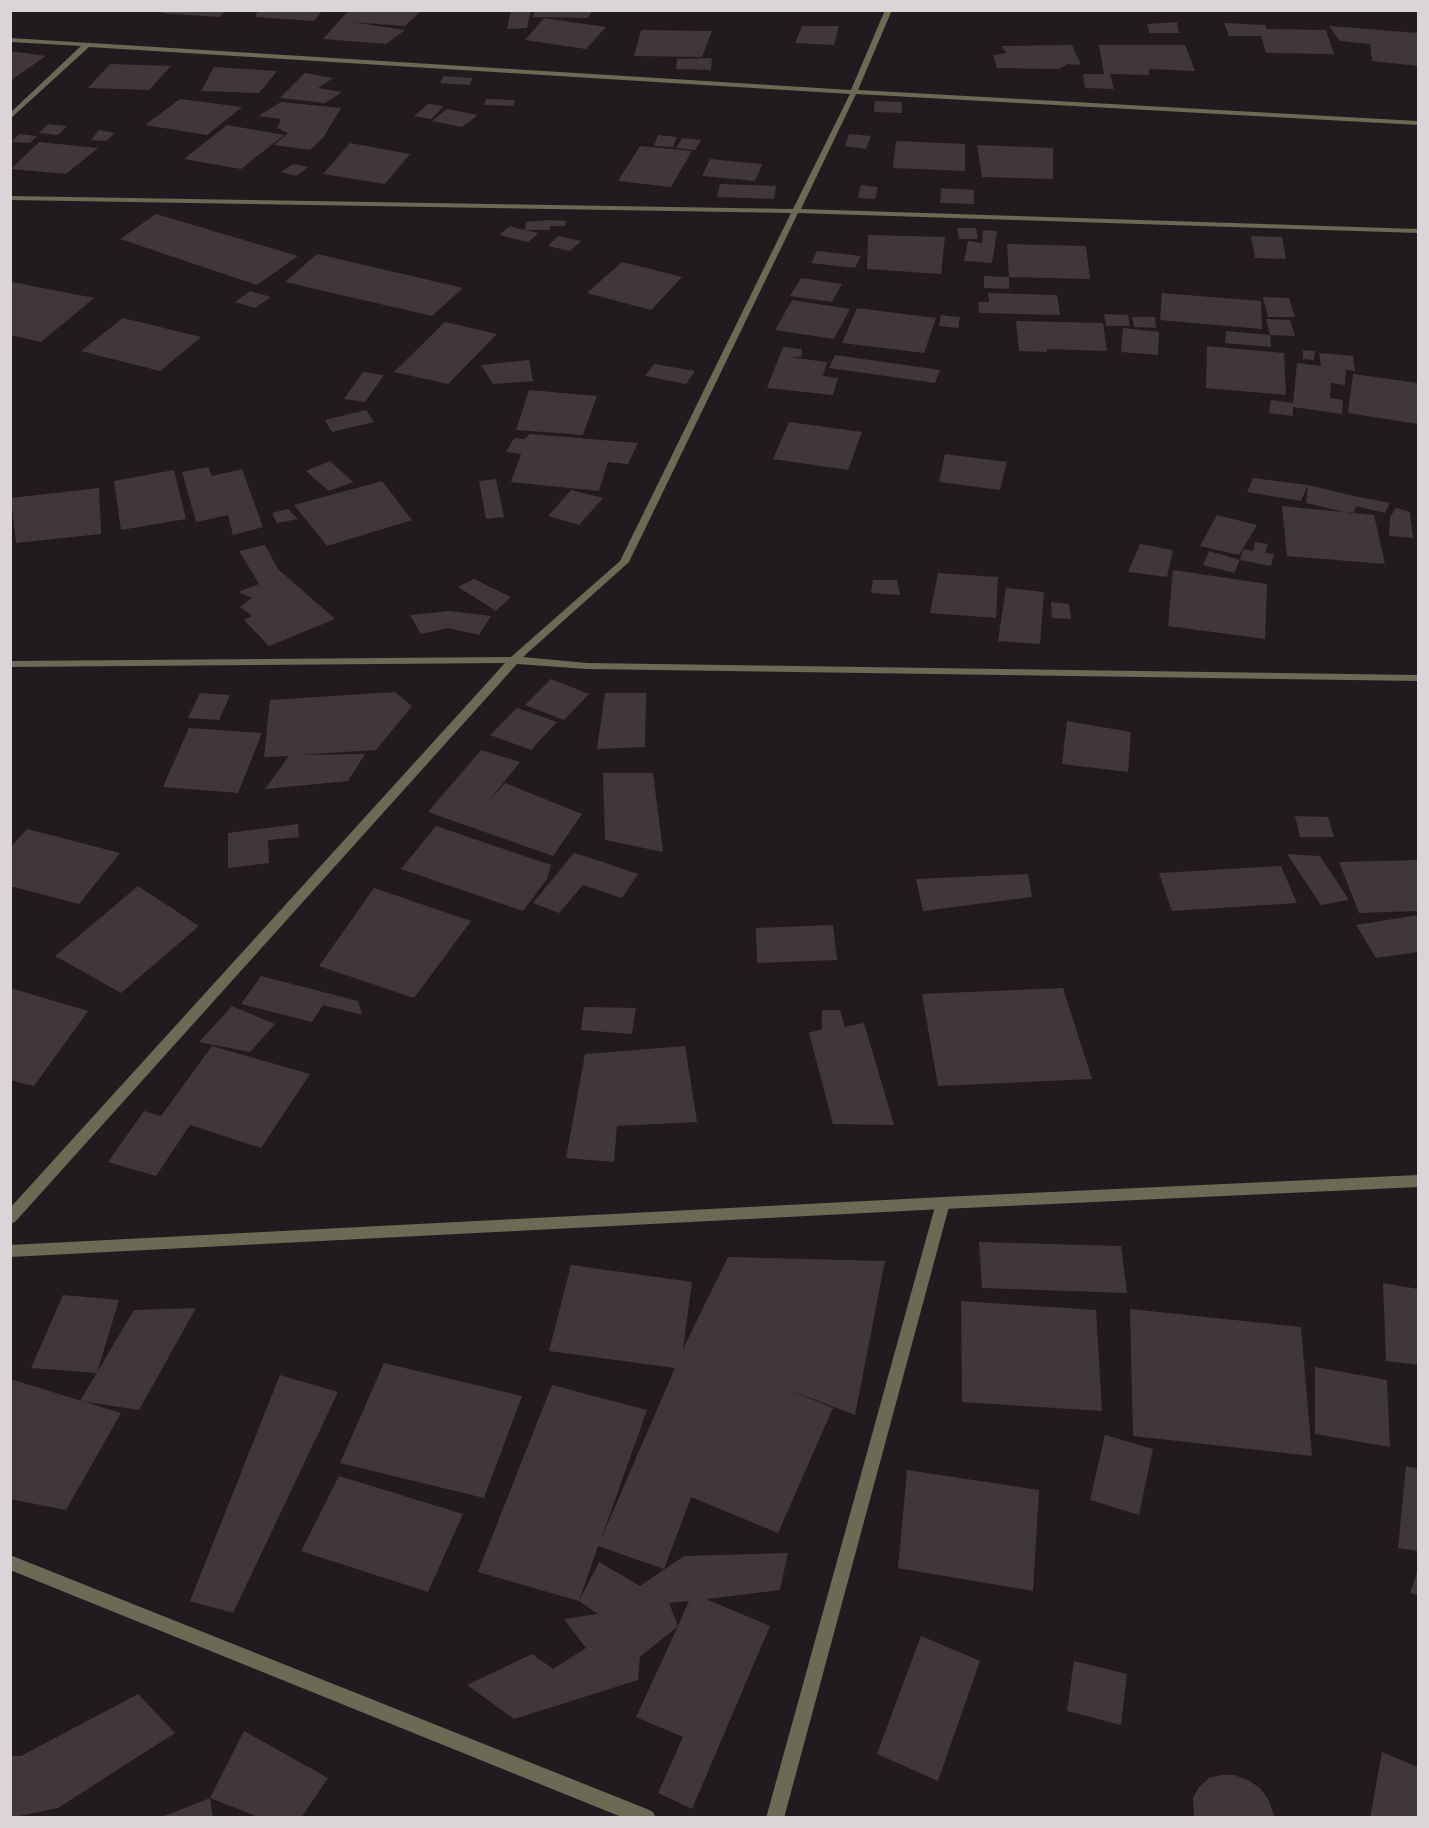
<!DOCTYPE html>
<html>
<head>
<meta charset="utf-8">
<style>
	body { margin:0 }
	#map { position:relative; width:1429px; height:1828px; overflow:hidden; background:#211a1f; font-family:Rubik,sans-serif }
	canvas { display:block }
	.frame { position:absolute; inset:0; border:12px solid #dad5d8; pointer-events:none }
</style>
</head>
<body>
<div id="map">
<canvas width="1429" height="1828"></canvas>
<div class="frame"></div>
</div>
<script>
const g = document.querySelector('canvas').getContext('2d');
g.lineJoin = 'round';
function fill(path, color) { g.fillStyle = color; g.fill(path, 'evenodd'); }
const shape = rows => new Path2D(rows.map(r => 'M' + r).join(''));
fill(shape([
	[165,10,226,10,220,17,162,13],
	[258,10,323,10,314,21,255,17],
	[349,10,422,10,405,26,351,22,405,30,386,44,323,39],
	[511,10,531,10,527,28,507,29],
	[535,10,593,10,588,18,533,17],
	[544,18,606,27,586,49,525,40],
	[1177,22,1179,33,1150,33,1147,24],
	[1224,23,1265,25,1267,29,1326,30,1334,54,1266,53,1261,36,1229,36],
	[802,26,839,26,834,45,795,43],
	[1329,26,1418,33,1418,66,1372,61,1370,44,1340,41],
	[641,30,712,31,702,57,634,56],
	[1072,45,1081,65,1068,64,1059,69,997,68,993,55,1007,53,1001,46],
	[1099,45,1185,45,1195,71,1149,69,1149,75,1110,74,1114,89,1085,88,1083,74,1104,74],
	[10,51,46,56,10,81],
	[712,58,711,70,676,69,677,59],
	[110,64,171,66,149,90,88,88],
	[214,67,277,71,259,93,201,91],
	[305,73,333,78,318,88,342,92,325,103,280,98],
	[444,76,473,78,469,85,440,83],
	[180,99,242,107,207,135,145,125],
	[486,99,515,100,513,106,484,105],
	[875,101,902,102,902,113,874,112],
	[281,102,341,108,323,138,310,150,274,145,288,133,277,128,281,119,258,116],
	[428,104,444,106,431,119,414,116],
	[447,109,478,115,462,127,432,121],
	[48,124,67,126,58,135,39,133],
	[227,125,284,135,241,169,184,159],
	[99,130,115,133,106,141,91,140],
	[19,134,37,136,30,143,11,142],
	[849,134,871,136,866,149,845,146],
	[658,135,677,137,673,147,654,146],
	[682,138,701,140,695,150,676,148],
	[896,141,965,144,965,171,893,168],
	[39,142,98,148,66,174,11,169],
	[350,143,410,154,385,184,323,174],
	[977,145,1053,148,1053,179,982,177],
	[640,146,692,151,671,187,618,181],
	[710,159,762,164,755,181,702,176],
	[293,164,308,167,296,176,281,172],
	[720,184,776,186,774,199,717,197],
	[861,185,878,187,875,199,858,198],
	[941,188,974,190,974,204,940,203],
	[156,214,298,256,257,285,120,239],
	[551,220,566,221,565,226,550,226,550,230,525,230,526,222],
	[510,226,520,229,539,233,528,242,499,235],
	[957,228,976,228,978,239,959,239],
	[983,230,997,231,992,263,964,261,968,241,982,243],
	[868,235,945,237,941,274,867,269],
	[558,236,581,241,570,251,548,246],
	[1251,236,1282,237,1286,259,1255,258],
	[1007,244,1086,246,1090,279,1009,277],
	[817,251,861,256,855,268,811,263],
	[317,254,463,288,432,316,285,282],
	[622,262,682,277,651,310,587,293],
	[984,276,1009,277,1009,289,984,288],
	[801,278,842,284,832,302,790,296],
	[12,282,94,298,41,342,10,335],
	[250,291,271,297,255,308,235,302],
	[988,293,1057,295,1060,315,979,313,978,302,989,302],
	[1162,293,1261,301,1262,329,1160,320],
	[1263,297,1289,298,1295,317,1268,317],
	[792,300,850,309,834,339,775,330],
	[857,308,936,318,924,353,842,343],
	[1104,314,1128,315,1130,326,1106,326],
	[941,315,960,317,958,328,939,326],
	[1132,317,1155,317,1156,328,1134,327],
	[123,318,201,337,160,371,81,351],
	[1266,319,1290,320,1295,336,1270,335],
	[1016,321,1103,323,1107,351,1047,349,1047,352,1019,351],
	[445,322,497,334,448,384,394,372],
	[1123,328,1159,332,1158,355,1121,352],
	[1226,331,1270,335,1271,347,1225,343],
	[1207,346,1284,353,1286,395,1206,388],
	[783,347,802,349,801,357,788,357,827,362,823,376,838,378,833,395,767,388],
	[1303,350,1315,351,1314,360,1303,359],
	[1319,353,1353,356,1355,371,1346,370,1345,385,1331,383,1330,398,1343,400,1342,414,1293,407,1293,416,1269,413,1271,400,1293,403,1297,363,1321,366],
	[835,355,940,370,935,383,829,368],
	[529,360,533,381,493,384,481,365],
	[654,364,695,371,686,384,645,376],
	[363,372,384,375,365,402,344,399],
	[1353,374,1418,383,1418,424,1348,413],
	[529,390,597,396,583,435,516,430],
	[366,410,374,422,332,432,325,420],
	[789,422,862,432,848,470,773,459],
	[530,434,638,443,628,464,608,462,599,491,511,482,521,454,506,452,514,438,524,439],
	[945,454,1007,462,1000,490,939,482],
	[330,461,353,482,329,491,306,471],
	[208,467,212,476,242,469,263,527,233,535,228,515,196,522,182,472],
	[174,470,186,519,121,530,114,481],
	[1253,478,1308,485,1301,501,1247,492],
	[496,479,504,517,486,519,479,481],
	[382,481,412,520,327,546,294,505],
	[1308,485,1359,497,1390,503,1385,513,1356,506,1353,514,1306,503],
	[99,488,101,534,16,543,11,498],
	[571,490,603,498,579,525,548,516],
	[1282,506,1374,515,1385,564,1287,556],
	[1396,508,1410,512,1413,538,1389,536,1390,517],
	[288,509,298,519,277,523,272,513],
	[1217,515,1257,525,1239,555,1200,546],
	[1255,542,1268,544,1265,553,1274,554,1271,566,1240,560,1243,549,1253,551],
	[1140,544,1173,550,1167,577,1128,572],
	[265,545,278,569,335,619,269,646,244,620,252,616,240,607,252,598,238,592,259,584,239,551],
	[1209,551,1240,560,1234,573,1203,565],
	[1173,570,1267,584,1265,639,1168,626],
	[938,573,998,577,996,618,930,613],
	[474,579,511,597,496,611,458,587],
	[873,580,897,580,900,595,871,593],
	[1006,588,1044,592,1040,644,998,641],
	[1051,602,1069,604,1071,619,1052,618],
	[450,611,491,616,479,635,448,628,421,634,410,615],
	[551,679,589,694,564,720,525,705],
	[395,692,412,706,376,750,297,755,365,754,348,781,265,789,289,756,264,757,270,700],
	[200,693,230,695,219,720,188,718],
	[605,693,646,693,645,747,597,749],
	[517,708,557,722,531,750,490,735],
	[1067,721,1131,732,1128,772,1062,764],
	[189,728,262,733,238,793,163,787],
	[481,750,520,762,487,803,505,783,582,814,553,856,428,812],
	[603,773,653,773,663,852,605,840],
	[1295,816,1328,817,1334,837,1300,837],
	[298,824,299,837,268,840,269,863,228,868,228,833],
	[436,826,551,865,547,879,523,911,401,869],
	[27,829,120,853,79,904,10,886,10,848],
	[574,853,600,861,638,874,622,898,583,885,559,913,533,903],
	[1287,854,1320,856,1349,900,1321,905],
	[1418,860,1418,911,1359,913,1339,862],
	[1281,866,1297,903,1172,911,1159,873],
	[1028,874,1032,897,923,911,916,879],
	[138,886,199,926,121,993,55,956],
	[374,888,471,921,414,998,319,966],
	[1418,915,1418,952,1376,958,1356,925],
	[833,925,837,960,757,963,756,928],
	[261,976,358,1001,362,1015,323,1005,312,1022,241,1004],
	[10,988,88,1011,34,1086,10,1080],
	[1063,988,1092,1079,938,1086,922,994],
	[232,1006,275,1024,250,1052,199,1042],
	[584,1007,636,1008,632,1034,581,1030],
	[822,1010,840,1010,845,1027,864,1023,894,1125,833,1124,809,1033,822,1029],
	[212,1046,310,1074,261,1148,190,1125,156,1176,108,1162,144,1111,161,1116],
	[685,1046,697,1122,617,1126,614,1162,566,1158,585,1054],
	[979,1242,1121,1246,1127,1293,982,1288],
	[728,1257,885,1261,855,1415,784,1388,833,1408,778,1533,691,1497,664,1569,598,1546,579,1601,478,1572,552,1385,647,1410,601,1539,675,1368,549,1351,571,1265,692,1282,683,1349],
	[1383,1283,1418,1289,1418,1365,1386,1361],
	[63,1295,119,1300,97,1373,31,1368],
	[961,1301,1096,1310,1102,1411,962,1402],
	[196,1308,139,1410,80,1401,134,1310],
	[1130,1309,1301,1327,1312,1456,1133,1436],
	[384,1363,522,1396,484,1498,340,1463],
	[1315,1367,1387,1380,1390,1447,1315,1434],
	[280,1375,338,1392,233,1613,190,1601],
	[10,1379,121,1413,66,1510,10,1499],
	[1105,1435,1153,1449,1139,1515,1090,1500],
	[1406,1466,1418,1469,1418,1551,1398,1548],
	[907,1470,1039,1490,1033,1591,898,1568],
	[339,1476,463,1514,428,1592,301,1551],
	[788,1553,780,1590,706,1599,770,1626,692,1809,658,1793,683,1737,636,1717,678,1626,640,1657,638,1680,514,1719,467,1685,532,1654,553,1669,586,1648,564,1619,598,1614,579,1601,599,1562,640,1586,684,1556],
	[689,1601,678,1626,669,1603],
	[1418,1570,1418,1595,1410,1593],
	[921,1636,980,1661,938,1781,877,1754],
	[1074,1661,1127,1674,1121,1725,1067,1711],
	[138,1694,175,1733,58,1808,10,1818,10,1756,21,1756],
	[244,1731,328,1778,301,1818,261,1818,210,1798],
	[1382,1752,1418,1767,1418,1818,1370,1818],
	[1221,1775,1234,1775,1248,1780,1260,1788,1268,1799,1275,1818,1194,1818,1193,1798,1199,1787,1209,1778],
	[210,1798,213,1818,162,1818,162,1817]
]), '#40373d');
fill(shape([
	[885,10,892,10,858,90,1418,121,1418,125,856,94,801,209,1418,229,1418,233,798,213,629,562,523,657,587,663,1418,675,1418,681,587,669,517,664,15,1222,10,1224,10,1208,505,663,10,667,10,661,511,657,620,561,791,213,10,200,10,196,793,209,850,94,89,47,10,119,10,113,81,46,10,42,10,38,851,90,885,10],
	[943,1197,948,1199,950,1203,784,1818,766,1818,936,1203,938,1199,943,1197],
	[10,1555,647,1809,653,1812,656,1818,624,1818,10,1570,10,1555]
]), '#6c6955');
fill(shape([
	[1418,1175,1418,1187,943,1209,10,1257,10,1245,943,1197,1418,1175]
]), '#6c6955');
</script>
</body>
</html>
